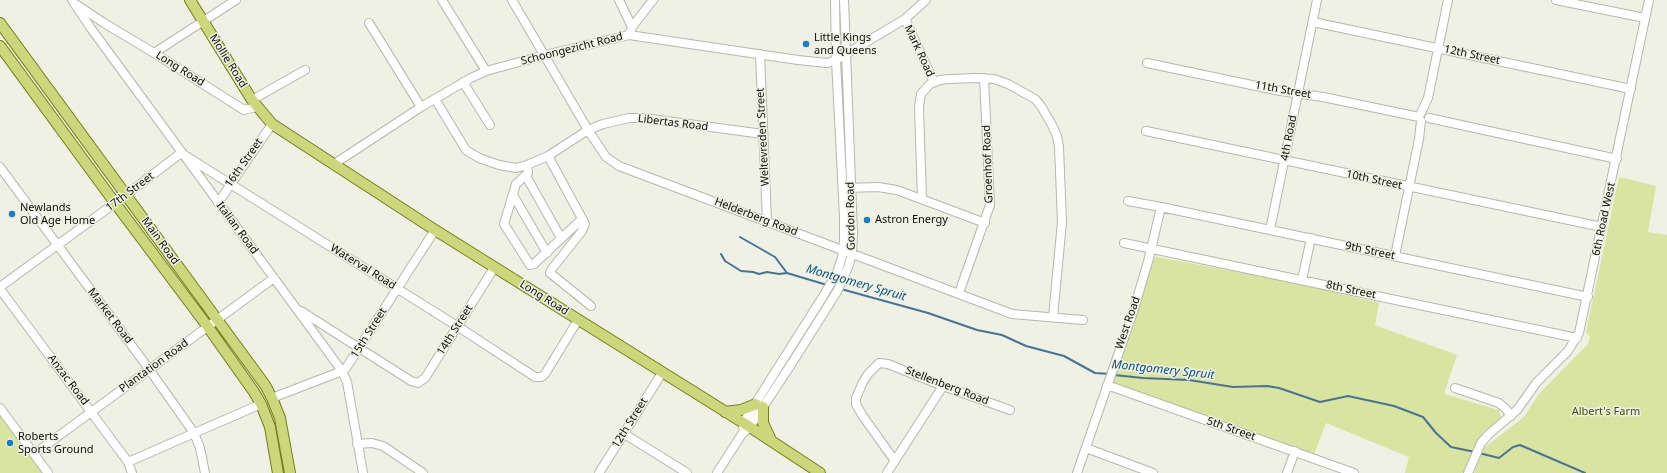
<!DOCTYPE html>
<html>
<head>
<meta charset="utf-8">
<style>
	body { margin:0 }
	canvas { display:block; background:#eef1e3 }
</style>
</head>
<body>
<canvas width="1667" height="473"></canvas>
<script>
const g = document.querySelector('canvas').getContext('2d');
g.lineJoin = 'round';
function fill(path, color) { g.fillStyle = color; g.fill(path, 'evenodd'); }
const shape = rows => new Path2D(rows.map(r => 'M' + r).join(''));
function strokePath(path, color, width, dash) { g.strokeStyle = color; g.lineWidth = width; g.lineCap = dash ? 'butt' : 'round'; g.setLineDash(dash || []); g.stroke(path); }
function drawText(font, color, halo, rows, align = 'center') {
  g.font = font + ' "Noto Sans",sans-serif'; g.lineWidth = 3; g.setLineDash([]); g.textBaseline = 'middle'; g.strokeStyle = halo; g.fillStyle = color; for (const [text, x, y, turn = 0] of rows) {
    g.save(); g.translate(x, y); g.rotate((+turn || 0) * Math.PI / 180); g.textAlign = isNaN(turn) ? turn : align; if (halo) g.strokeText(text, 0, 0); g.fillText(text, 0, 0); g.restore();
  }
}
fill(shape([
	[1619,177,1656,186,1648,232,1667,235,1667,473,1474,473,1484,448,1524,417,1538,395,1588,344,1590,337,1586,332],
	[1152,256,1301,284,1379,303,1375,325,1457,355,1444,394,1499,410,1501,418,1478,444,1467,473,1405,473,1409,457,1326,423,1313,457,1109,384],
	[0,413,42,473,0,473]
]), '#d8e49f');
strokePath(shape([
	[740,237,775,257,787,273,827,285],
	[721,254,725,261,741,271,753,272,759,274,767,272,779,274,787,273],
	[841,289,928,313,977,330,1002,335,1026,346,1064,356,1095,373,1110,374],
	[1114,375,1143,378,1189,380,1233,387,1267,386,1279,388,1320,402,1348,396,1394,406,1423,417,1436,433,1451,447,1475,452],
	[1479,453,1499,458,1513,447,1520,445,1585,473]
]), '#487398', 2);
const minor = shape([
	[72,0,90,27,342,371,347,382,363,473],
	[442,0,486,71],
	[512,0,588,130,606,157,619,166,1012,314,1083,320],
	[619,0,632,27,629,35],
	[1556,0,1645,18],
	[77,5,104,23,154,53,244,110,257,107],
	[905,19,934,82],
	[1313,22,1631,89],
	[369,23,421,107],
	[632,27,653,0],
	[154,53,236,0],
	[760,54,767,221],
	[1147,63,1280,91,1323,97,1419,117],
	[463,82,490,125],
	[435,99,466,150,479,158,499,165,516,168,527,165,548,156,588,130,603,124,629,118,644,118,763,134],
	[252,100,305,70],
	[1421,113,1428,98,1448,0],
	[1429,118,1617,159],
	[1146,131,1602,227],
	[548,156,585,224,582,231,551,270,550,273,591,306],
	[334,164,421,107,471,78,486,71,545,55,629,35,798,60,827,63,836,60,905,19,926,0],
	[527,165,528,173,516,184,504,224,530,265,534,264,582,219],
	[0,167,149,369,194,433,200,448,205,473],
	[526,176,561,238],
	[846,188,878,187,897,190,985,223],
	[513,195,547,253],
	[922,199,919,107,921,94,930,84,940,80,950,79,976,78,994,79,1008,84,1035,99,1041,106,1052,125,1057,136,1059,147,1062,222,1053,317],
	[1128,201,1161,207],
	[218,203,272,124],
	[1270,230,1317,0],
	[1124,243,1577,338],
	[1395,256,1419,139,1421,121],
	[1302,280,1311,238],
	[0,287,126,195,181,153,457,326,535,377,541,377,545,374,578,320],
	[0,289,128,462,132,473],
	[959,293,990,205,984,78],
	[301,311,411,381,418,383,425,378,494,268],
	[1107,385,1354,473],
	[1455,388,1499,403,1506,409,1511,416],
	[272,398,342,371,346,368,435,230],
	[0,408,48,473],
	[743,427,743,423,822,298,837,273,842,257,844,241,844,217,836,60,835,0],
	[623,433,687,473],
	[357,444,372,443,383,446,423,473],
	[1086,448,1153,473],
	[34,454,274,278],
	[895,461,862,415,856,404,856,398,863,382,868,374,879,363,888,364,943,386,1010,410],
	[128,462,261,404],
	[599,473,662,373],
	[717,473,742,434,750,427,792,363,838,290,849,265,852,253,853,234,844,0],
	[887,473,943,386],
	[1077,473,1134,309,1149,258,1161,207,1588,297],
	[1287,473,1295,451],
	[1468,473,1481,443,1489,434,1517,410,1537,382,1568,351,1579,333,1649,0]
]);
const major = shape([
	[190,0,252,100,272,124,435,230,750,427,820,473],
	[0,23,265,385,272,398,280,418,290,473],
	[0,46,115,203,208,327,254,392,261,404,270,427,278,473],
	[763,407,763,423,771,440],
	[725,412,741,410,756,404]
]);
strokePath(minor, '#b5b8ab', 10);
strokePath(major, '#737e1a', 12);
strokePath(minor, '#fff', 8);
strokePath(major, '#ccd67a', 10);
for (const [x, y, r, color] of [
	[806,44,4,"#1a7dc9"],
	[12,214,4,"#1a7dc9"],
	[867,220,4,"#1a7dc9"],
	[10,443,4,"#1a7dc9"]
]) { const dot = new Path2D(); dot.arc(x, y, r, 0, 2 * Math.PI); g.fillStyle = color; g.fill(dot); strokePath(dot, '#eef1e3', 1.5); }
drawText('11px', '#0e0e0a', '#eef1e3', [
	["Little Kings",814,38],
	["and Queens",814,51],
	["Newlands",20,208],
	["Old Age Home",20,221],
	["Astron Energy",875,220],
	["Roberts",18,437],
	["Sports Ground",18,450]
], 'left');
drawText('11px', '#0e0e0a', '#eef1e3', [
	["Schoongezicht Road",572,49,-14],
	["Mark Road",919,51,65],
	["12th Street",1472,55,12],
	["Mollie Road",228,61,58],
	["Long Road",180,69,32],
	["11th Street",1283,90,10],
	["Libertas Road",673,123,7],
	["Weltevreden Street",763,137,-93],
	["4th Road",1289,138,-79],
	["16th Street",244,163,-55],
	["Groenhof Road",988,164,-92],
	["10th Street",1374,180,12],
	["17th Street",130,192,-37],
	["Gordon Road",851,216,-91],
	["Helderberg Road",756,217,21],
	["6th Road West",1604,219,-78],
	["Italian Road",237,228,53],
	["Main Road",160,241,54],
	["9th Street",1370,251,12],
	["Waterval Road",363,267,32],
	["8th Street",1351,290,12],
	["Long Road",544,298,32],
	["Market Road",110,316,53],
	["West Road",1128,323,-71],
	["14th Street",455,330,-58],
	["15th Street",369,333,-58],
	["Plantation Road",154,366,-36],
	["Anzac Road",68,380,53],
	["Stellenberg Road",947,386,21],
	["12th Street",630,423,-58],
	["5th Street",1231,429,19]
]);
drawText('11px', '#444c10', '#eef1e3', [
	["Albert's Farm",1606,412]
]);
drawText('italic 12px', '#0a5084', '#eef1e3', [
	["Montgomery Spruit",856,283,16],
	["Montgomery Spruit",1163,370,6]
]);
</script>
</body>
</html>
